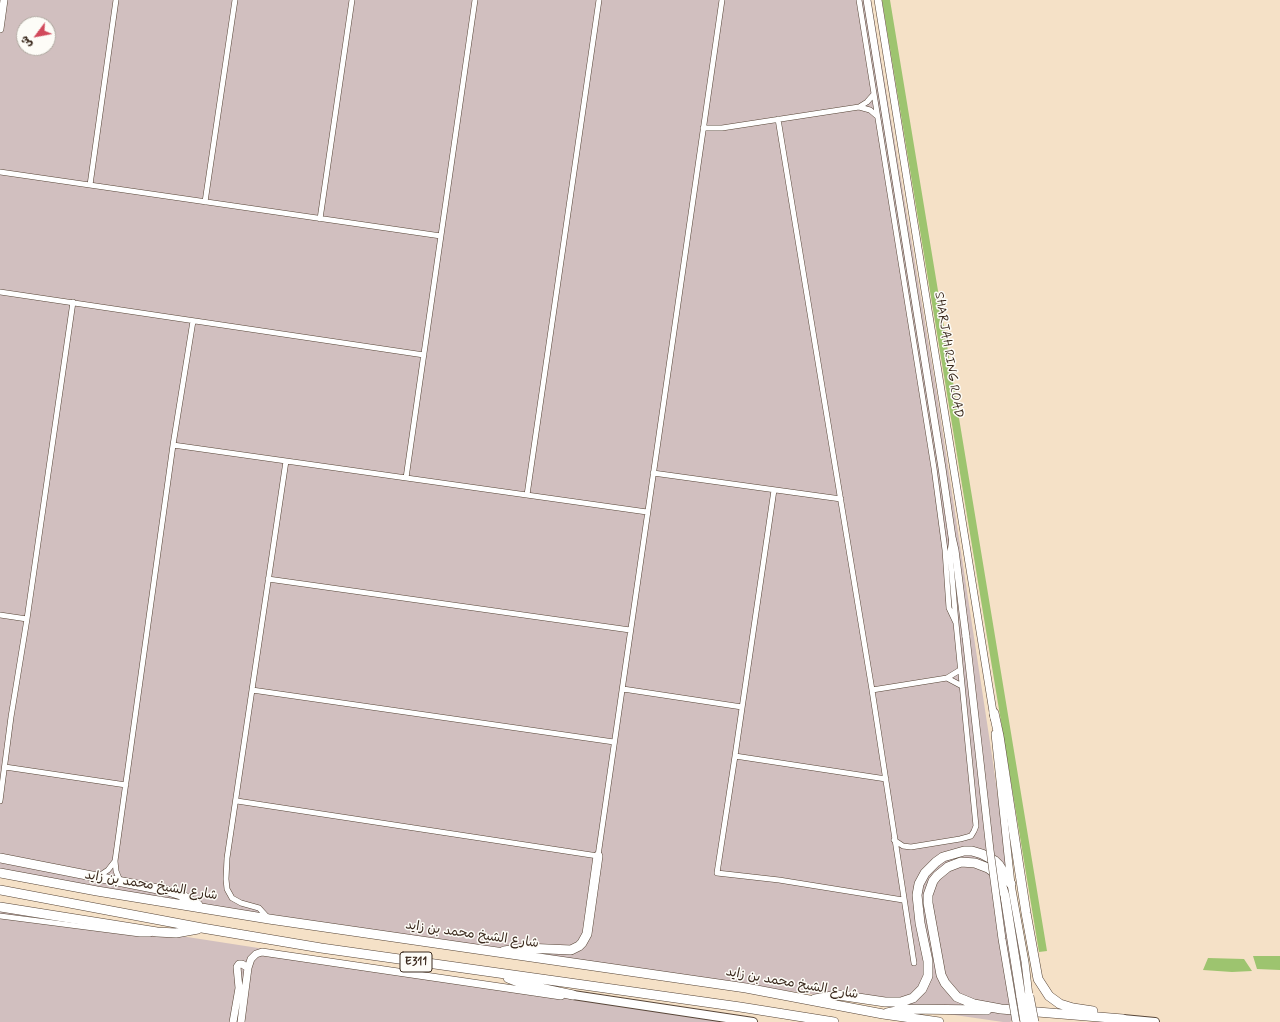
<!DOCTYPE html>
<html>
<head>
<meta charset="utf-8">
<style>
	body { margin:0 }
	#map { position:relative; width:1280px; height:1022px; overflow:hidden; background:#f5e1c7; font-family:Mynerve,"Playpen Sans Arabic",sans-serif }
	canvas { display:block }
	.north { position:absolute; left:16px; top:16px; width:40px; height:40px; box-sizing:border-box; background:#fdfcf7; border:1px solid #afa8a0; border-radius:50%; rotate:238deg; font-size:11px; font-weight:700; line-height:16px; text-align:center; color:#3b2a1e }
	.north::after { content:''; display:block; margin:auto; width:14px; height:18px; background:#d1495b; clip-path:polygon(50% 0,100% 100%,50% 72%,0 100%) }
</style>
</head>
<body>
<div id="map">
<canvas width="1280" height="1022"></canvas>
<div class="north">ش</div>
</div>
<script>
const g = document.querySelector('canvas').getContext('2d');
g.lineJoin = 'round';
function fill(path, color) { g.fillStyle = color; g.fill(path, 'evenodd'); }
const shape = rows => new Path2D(rows.map(r => 'M' + r).join(''));
function strokePath(path, color, width, dash) { g.strokeStyle = color; g.lineWidth = width; g.lineCap = dash ? 'butt' : 'round'; g.setLineDash(dash || []); g.stroke(path); }
function drawText(font, color, halo, rows, align = 'center') {
  g.font = font + ' Mynerve,"Playpen Sans Arabic",sans-serif'; g.lineWidth = 3; g.setLineDash([]); g.textBaseline = 'middle'; g.strokeStyle = halo; g.fillStyle = color; for (const [text, x, y, turn = 0] of rows) {
    g.save(); g.translate(x, y); g.rotate((+turn || 0) * Math.PI / 180); g.textAlign = isNaN(turn) ? turn : align; if (halo) g.strokeText(text, 0, 0); g.fillText(text, 0, 0); g.restore();
  }
}
fill(shape([
	[0,0,871,0,936,388,991,749,1029,1012,1010,1022,1003,1022,0,877],
	[24,24,48,24,48,48,24,48],
	[0,908,736,1022,0,1022]
]), '#d1bfbf');
fill(shape([
	[882,0,890,0,1047,951,1039,952],
	[1253,956,1280,956,1280,970,1257,969],
	[1208,958,1244,959,1252,971,1232,972,1203,970]
]), '#9dc46f');
const street = shape([
	[859,0,934,468,945,550,949,608,956,623],
	[859,107,867,102,874,94],
	[778,119,872,690,914,963],
	[703,128,722,128,859,107,870,110,877,116],
	[0,172,441,236],
	[90,185,116,0],
	[205,202,235,0],
	[320,219,352,0],
	[0,292,424,355],
	[173,445,647,512],
	[653,473,841,499],
	[406,478,475,0],
	[774,490,735,756,717,873,779,880,903,900],
	[527,495,599,0],
	[268,579,630,630],
	[0,615,27,619],
	[947,678,962,686],
	[623,689,742,707],
	[252,690,614,742],
	[872,690,947,678,960,670],
	[735,756,886,779],
	[5,767,126,785],
	[0,801,11,717,27,619,73,302],
	[237,801,598,856,722,0],
	[894,840,903,846,911,847,960,839,971,836,974,831,976,826,956,623,950,552,952,538],
	[99,876,108,870,115,861],
	[120,881,116,871,115,861,173,445,193,321],
	[0,916,140,934,150,934],
	[269,919,259,908,241,903,232,898,227,889,226,879,227,858,286,461]
]);
const secondary = shape([
	[867,0,942,468,952,537,955,550,966,637],
	[878,0,994,718],
	[0,29,4,0],
	[995,734,1011,884,1025,962,1029,996],
	[233,1022,239,988,237,967,239,964,242,964,248,968],
	[241,1022,248,968,251,959,256,954,262,952,561,996]
]);
const primary = shape([
	[573,995,753,1022],
	[1123,1019,1155,1022]
]);
const highway = shape([
	[994,713,999,736,1026,913,1038,979,1049,996,1060,1004,1073,1008,1093,1011],
	[0,858,168,891,181,895,198,905],
	[0,873,97,891,269,919,746,988,883,1014,939,1022],
	[0,890,202,928,321,948,740,1007,834,1022],
	[0,907,157,932,176,933,198,929],
	[504,951,525,948,571,950,579,946,582,943,587,934,598,856],
	[508,978,526,985,573,995],
	[1021,997,1005,896,1000,880,996,874,988,868,975,863,961,862,948,867,937,876,933,881,928,895,928,903,941,975,945,983,957,997,974,1004,1001,1009,1123,1019],
	[815,999,838,995,885,1002,901,1002,913,998,922,989,928,976,928,961,920,923,917,895,919,884,925,873,936,862,943,857,964,851,972,851,982,854,995,861,999,865,1011,884],
	[887,1013,906,1009,987,1010]
]);
strokePath(street, '#574537', 6);
strokePath(secondary, '#574537', 8);
strokePath(primary, '#574537', 10);
strokePath(highway, '#574537', 10);
strokePath(street, '#fff', 5);
strokePath(secondary, '#fff', 7);
strokePath(primary, '#fff', 8);
strokePath(highway, '#fff', 9);
const secondaryBridge = shape([
	[966,637,990,850,1002,939,1016,1022]
]);
const highwayBridge = shape([
	[1029,996,1034,1022],
	[1021,997,1025,1022]
]);
strokePath(secondaryBridge, '#574537', 8, []);
strokePath(highwayBridge, '#574537', 10, []);
strokePath(secondaryBridge, '#fff', 7);
strokePath(highwayBridge, '#fff', 9);
for (const [x, y, w] of [
	[416,962,32]
]) { const box = new Path2D(); box.roundRect(x - w / 2, y - 10, w, 20, 3); g.fillStyle = '#fdfcf7'; g.fill(box); strokePath(box, '#3b2a1e', 1); }
drawText('bold 12px', '#3b2a1e', null, [
	["E311",416,962]
]);
drawText('13px', '#3b2a1e', '#fdfcf7', [
	["SHARJAH RING ROAD",948,355,81],
	["شارع الشيخ محمد بن زايد",151,886,9],
	["شارع الشيخ محمد بن زايد",472,935,8],
	["شارع الشيخ محمد بن زايد",792,984,10]
]);
</script>
</body>
</html>
